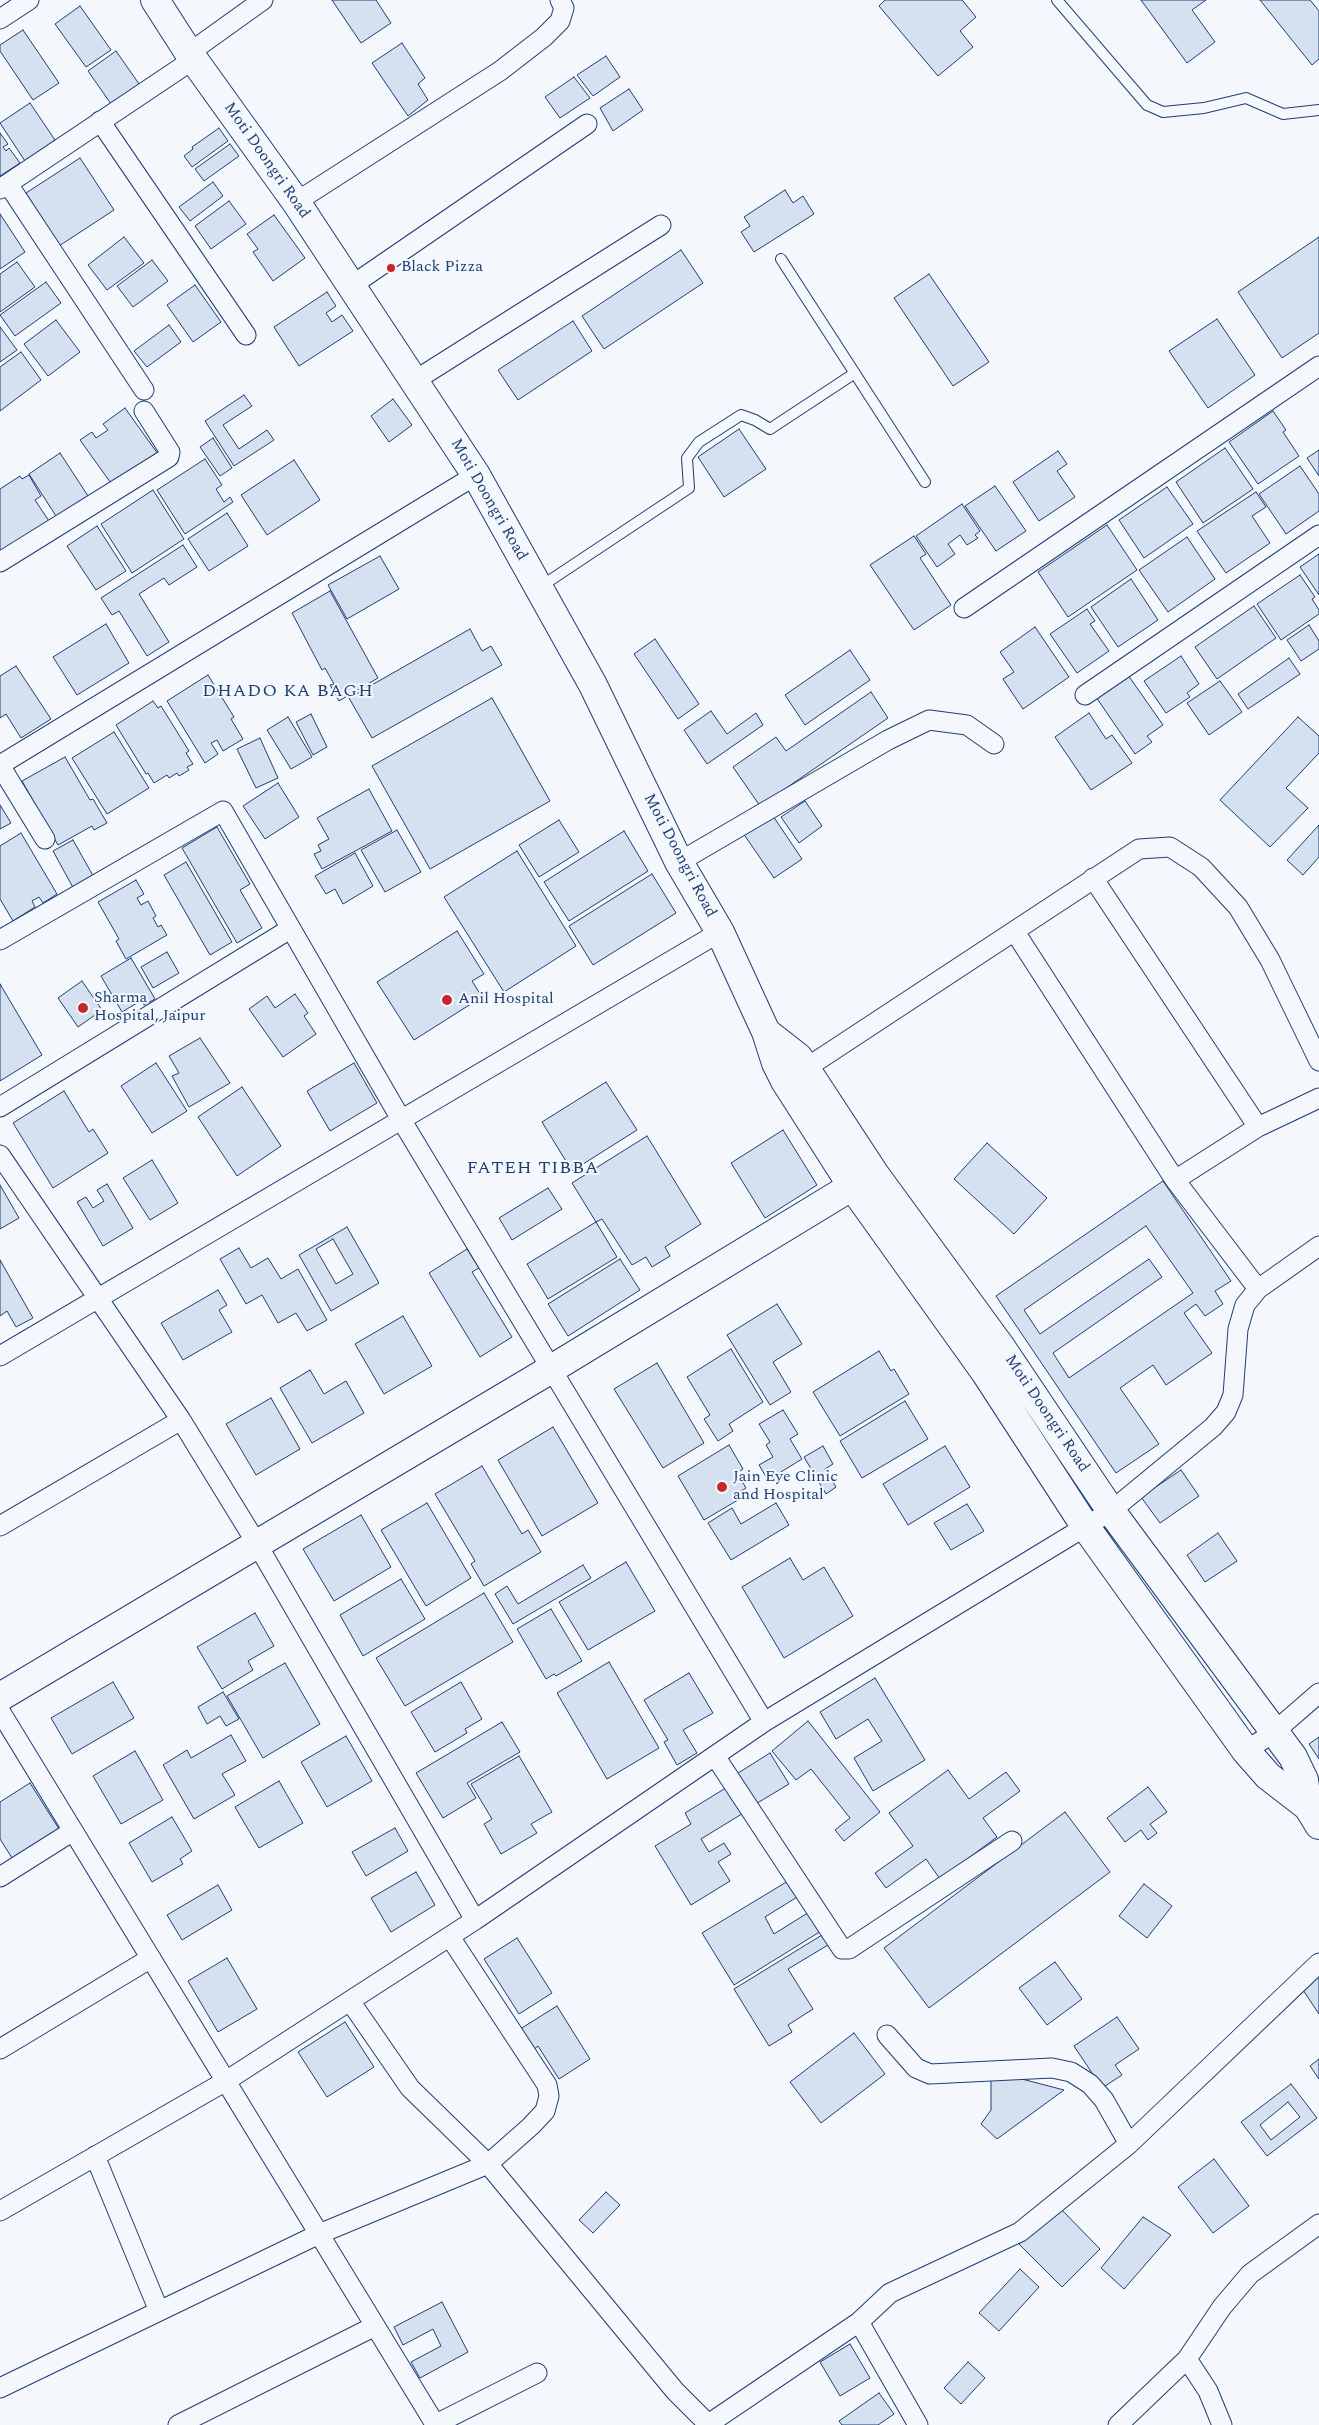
<!DOCTYPE html>
<html>
<head>
<meta charset="utf-8">
<style>
	body { margin:0 }
	canvas { display:block; background:#f4f7fb }
</style>
</head>
<body>
<canvas width="1319" height="2425"></canvas>
<script>
const g = document.querySelector('canvas').getContext('2d');
g.lineJoin = 'round';
function fill(path, color) { g.fillStyle = color; g.fill(path, 'evenodd'); }
const shape = rows => new Path2D(rows.map(r => 'M' + r).join(''));
function strokePath(path, color, width, dash) { g.strokeStyle = color; g.lineWidth = width; g.lineCap = dash ? 'butt' : 'round'; g.setLineDash(dash || []); g.stroke(path); }
function drawText(font, color, halo, rows, align = 'center') {
  g.font = font + ' Spectral,serif'; g.lineWidth = 4; g.setLineDash([]); g.textBaseline = 'middle'; g.strokeStyle = halo; g.fillStyle = color; for (const [text, x, y, turn = 0] of rows) {
    g.save(); g.translate(x, y); g.rotate((+turn || 0) * Math.PI / 180); g.textAlign = isNaN(turn) ? turn : align; if (halo) g.strokeText(text, 0, 0); g.fillText(text, 0, 0); g.restore();
  }
}
const building = shape([
	[332,0,376,0,391,23,361,43,332,0],
	[885,0,962,0,976,17,960,31,973,47,938,76,879,6,885,0],
	[1141,0,1206,0,1192,10,1215,42,1187,63,1141,0],
	[1260,0,1310,0,1319,11,1319,59,1312,65,1260,0],
	[80,6,111,50,86,67,55,24,80,6],
	[23,30,59,83,33,100,0,51,0,45,23,30],
	[402,43,425,78,418,84,428,100,408,116,372,63,402,43],
	[116,51,144,91,116,111,88,71,116,51],
	[606,56,620,77,593,96,577,75,606,56],
	[574,77,590,98,560,118,545,97,574,77],
	[629,89,643,110,613,131,600,108,629,89],
	[30,103,55,140,25,161,0,123,30,103],
	[219,128,228,141,192,167,184,156,193,149,192,147,219,128],
	[0,133,8,144,3,147,6,151,9,148,20,163,0,176,0,133],
	[230,144,239,156,204,181,195,169,230,144],
	[80,158,114,210,59,246,26,193,80,158],
	[213,182,223,196,190,221,179,207,213,182],
	[785,190,793,203,803,196,814,214,754,252,741,232,750,226,744,217,785,190],
	[229,201,246,224,211,249,195,226,229,201],
	[0,214,25,252,0,269,0,214],
	[274,215,305,258,273,281,253,252,258,249,247,234,274,215],
	[124,237,144,263,107,290,88,265,124,237],
	[1319,237,1319,333,1282,358,1238,292,1319,237],
	[681,250,703,283,604,349,582,316,681,250],
	[152,260,168,281,133,307,117,286,152,260],
	[17,262,35,287,0,312,0,274,17,262],
	[929,274,989,362,953,386,894,298,929,274],
	[46,282,61,303,15,336,0,315,46,282],
	[195,285,221,322,193,342,167,305,195,285],
	[327,292,336,306,326,313,332,322,342,315,353,331,299,366,274,327,327,292],
	[1217,319,1255,375,1208,408,1169,351,1217,319],
	[56,320,80,352,48,376,24,344,56,320],
	[573,321,592,351,518,400,498,370,573,321],
	[169,325,181,342,147,367,134,351,169,325],
	[0,327,17,350,0,362,0,327],
	[21,352,41,380,0,411,0,367,21,352],
	[244,395,252,406,223,425,239,449,267,430,274,440,234,466,205,421,244,395],
	[393,399,412,425,389,442,371,416,393,399],
	[125,408,158,454,113,486,80,440,92,432,96,438,108,430,103,424,125,408],
	[1273,411,1286,430,1283,432,1299,456,1258,484,1229,442,1273,411],
	[739,429,766,469,724,497,698,457,739,429],
	[213,438,232,468,220,476,200,447,213,438],
	[1225,448,1253,489,1203,523,1176,482,1225,448],
	[1319,450,1319,476,1307,458,1319,450],
	[1058,451,1067,464,1057,471,1075,497,1039,521,1013,482,1058,451],
	[60,453,88,496,56,516,29,474,60,453],
	[205,459,222,485,216,489,224,502,230,497,233,502,185,534,157,490,205,459],
	[294,460,320,500,267,535,241,495,294,460],
	[1300,466,1319,494,1319,511,1286,534,1259,494,1300,466],
	[29,475,41,496,35,500,49,521,0,553,0,489,20,476,22,479,29,475],
	[995,486,1026,531,996,551,965,506,995,486],
	[1167,487,1193,524,1144,558,1119,520,1167,487],
	[153,490,184,539,132,573,101,524,153,490],
	[1256,492,1266,507,1252,516,1270,543,1226,573,1197,531,1256,492],
	[962,504,980,531,975,535,978,538,967,545,960,535,948,544,955,554,937,567,916,536,962,504],
	[227,513,248,546,209,571,188,539,227,513],
	[1107,525,1137,570,1068,617,1038,572,1107,525],
	[97,526,126,571,96,590,67,546,97,526],
	[914,536,926,554,920,558,951,605,914,630,870,565,914,536],
	[1187,537,1215,579,1168,612,1139,570,1187,537],
	[183,545,197,567,169,585,164,578,139,594,169,642,147,656,119,611,112,615,101,598,183,545],
	[1319,554,1319,595,1300,567,1319,554],
	[380,556,399,589,347,619,328,585,380,556],
	[1300,575,1315,597,1312,599,1319,610,1319,614,1281,640,1257,604,1300,575],
	[1131,579,1158,620,1118,647,1091,607,1131,579],
	[330,591,378,678,339,701,330,685,334,684,325,668,322,670,292,613,330,591],
	[1254,606,1276,638,1217,679,1195,647,1254,606],
	[1087,609,1095,621,1090,624,1109,651,1077,673,1050,634,1087,609],
	[106,624,129,663,77,695,53,657,106,624],
	[1309,625,1319,641,1319,649,1301,661,1287,640,1309,625],
	[1035,627,1069,677,1023,709,1003,679,1014,672,1000,652,1035,627],
	[470,629,482,651,491,646,502,665,372,738,349,698,470,629],
	[655,639,699,704,678,719,634,654,655,639],
	[850,650,870,680,805,725,785,695,850,650],
	[1181,656,1199,684,1187,693,1190,697,1166,713,1144,681,1181,656],
	[1289,658,1300,674,1248,709,1238,694,1289,658],
	[16,666,51,719,21,738,6,714,0,718,0,676,16,666],
	[208,675,234,717,231,719,243,739,223,751,217,740,211,743,218,754,205,763,167,701,208,675],
	[1128,675,1163,725,1147,736,1152,742,1135,754,1096,697,1128,675],
	[1220,681,1242,712,1209,735,1187,703,1220,681],
	[871,692,888,718,760,806,733,767,776,737,786,751,871,692],
	[492,698,550,801,430,869,372,766,492,698],
	[153,701,158,708,161,706,189,751,186,753,193,764,187,767,189,770,179,776,177,773,169,778,167,775,154,783,148,773,146,774,116,725,153,701],
	[711,711,727,734,756,713,763,725,707,764,684,730,711,711],
	[1089,713,1106,739,1112,735,1132,763,1091,790,1055,737,1089,713],
	[311,714,327,747,313,755,296,722,311,714],
	[288,717,312,757,291,769,267,730,288,717],
	[1298,717,1319,736,1319,753,1286,788,1308,808,1270,847,1220,800,1298,717],
	[114,732,149,788,107,814,72,758,114,732],
	[260,738,278,778,256,788,237,749,260,738],
	[65,757,90,800,93,799,107,823,94,830,92,826,58,845,22,781,65,757],
	[278,783,299,817,265,839,243,806,278,783],
	[369,789,392,831,322,869,314,854,321,851,318,845,329,839,317,818,369,789],
	[805,801,822,826,799,843,781,817,805,801],
	[0,805,11,823,0,829,0,805],
	[771,813,802,859,774,878,743,833,771,813],
	[559,820,579,852,539,877,519,845,559,820],
	[1319,825,1319,857,1303,875,1287,860,1319,825],
	[217,827,250,884,240,890,262,928,237,943,182,848,217,827],
	[397,830,421,872,385,892,361,850,397,830],
	[624,831,648,871,569,921,544,882,624,831],
	[21,833,57,894,43,903,39,897,32,901,35,907,13,921,0,899,0,846,21,833],
	[73,840,96,881,76,893,53,851,73,840],
	[517,851,576,946,504,992,444,897,517,851],
	[355,853,373,886,343,904,335,889,326,894,315,876,355,853],
	[186,862,232,942,210,955,164,875,186,862],
	[652,874,676,913,593,965,569,926,652,874],
	[136,880,144,894,137,898,141,905,148,901,156,916,153,918,158,927,161,925,167,935,126,959,116,941,119,939,98,902,136,880],
	[457,931,484,974,472,981,482,997,414,1040,377,982,457,931],
	[167,952,179,973,153,988,141,967,167,952],
	[131,958,155,999,144,1005,142,1000,122,1012,101,976,131,958],
	[82,981,102,1010,78,1027,58,998,82,981],
	[0,984,42,1055,0,1081,0,984],
	[295,994,308,1013,304,1016,316,1034,283,1057,249,1009,267,996,275,1008,295,994],
	[200,1038,230,1083,189,1107,172,1076,179,1073,169,1056,200,1038],
	[156,1063,187,1111,152,1133,121,1086,156,1063],
	[354,1063,377,1103,330,1131,307,1091,354,1063],
	[606,1082,637,1130,572,1171,542,1122,606,1082],
	[242,1087,281,1146,237,1176,198,1117,242,1087],
	[64,1091,89,1132,93,1129,108,1153,53,1188,13,1123,64,1091],
	[783,1130,817,1185,765,1218,731,1163,783,1130],
	[647,1136,701,1224,665,1247,670,1256,652,1267,646,1257,632,1265,602,1219,596,1222,572,1183,647,1136],
	[987,1143,1047,1198,1014,1234,954,1179,987,1143],
	[152,1160,178,1203,150,1220,123,1178,152,1160],
	[1163,1181,1231,1281,1215,1291,1223,1304,1205,1316,1196,1304,1184,1313,1212,1353,1166,1385,1153,1365,1120,1388,1159,1444,1116,1473,996,1296,1163,1181],
	[1146,1226,1193,1293,1069,1378,1053,1353,1162,1277,1149,1259,1040,1334,1024,1310,1146,1226],
	[107,1184,133,1228,103,1246,77,1202,86,1197,93,1208,104,1201,97,1190,107,1184],
	[0,1185,19,1218,0,1229,0,1185],
	[548,1188,562,1209,512,1240,499,1218,548,1188],
	[596,1222,617,1257,548,1299,527,1264,596,1222],
	[347,1227,379,1283,331,1311,299,1255,347,1227],
	[333,1239,353,1274,336,1284,316,1249,333,1239],
	[239,1248,251,1268,268,1258,281,1279,298,1269,327,1320,307,1331,296,1313,278,1323,262,1295,246,1304,220,1259,239,1248],
	[467,1249,479,1268,472,1272,512,1337,480,1357,429,1273,467,1249],
	[620,1259,640,1290,568,1336,548,1304,620,1259],
	[0,1260,33,1318,16,1327,7,1311,0,1316,0,1260],
	[218,1290,227,1305,219,1310,232,1332,183,1360,161,1323,218,1290],
	[777,1304,802,1344,773,1362,791,1392,770,1405,727,1335,777,1304],
	[403,1316,432,1366,384,1394,355,1344,403,1316],
	[731,1349,763,1402,729,1424,733,1431,718,1441,704,1419,710,1415,687,1377,731,1349],
	[879,1351,891,1371,894,1369,909,1394,840,1436,813,1392,879,1351],
	[657,1363,704,1443,663,1468,614,1389,657,1363],
	[310,1370,324,1394,346,1381,364,1413,312,1443,280,1388,310,1370],
	[271,1398,300,1449,256,1475,226,1424,271,1398],
	[905,1401,928,1439,862,1478,840,1441,905,1401],
	[783,1410,798,1434,790,1439,802,1459,768,1480,759,1465,773,1457,766,1445,770,1442,759,1424,783,1410],
	[553,1427,598,1503,542,1536,498,1460,553,1427],
	[729,1445,743,1469,737,1473,746,1488,735,1495,738,1500,704,1520,678,1476,729,1445],
	[823,1446,833,1464,825,1469,836,1487,826,1494,804,1457,823,1446],
	[945,1446,970,1487,908,1525,883,1484,945,1446],
	[482,1466,522,1534,528,1530,541,1552,484,1586,471,1564,475,1561,435,1494,482,1466],
	[1181,1470,1199,1496,1160,1523,1141,1497,1181,1470],
	[427,1503,471,1578,426,1606,381,1530,427,1503],
	[776,1503,789,1525,731,1560,708,1523,732,1508,741,1524,776,1503],
	[967,1504,984,1531,951,1550,934,1523,967,1504],
	[361,1515,391,1567,334,1601,303,1549,361,1515],
	[1218,1533,1237,1561,1205,1582,1187,1555,1218,1533],
	[790,1558,803,1580,824,1567,853,1616,784,1658,742,1587,790,1558],
	[626,1562,655,1611,588,1650,559,1602,626,1562],
	[583,1565,591,1578,513,1624,495,1594,507,1586,518,1604,583,1565],
	[401,1579,425,1619,363,1656,340,1615,401,1579],
	[484,1593,513,1642,405,1706,376,1658,484,1593],
	[551,1609,582,1661,556,1676,554,1674,546,1679,517,1629,551,1609],
	[255,1613,274,1646,248,1661,253,1670,222,1689,197,1647,255,1613],
	[609,1662,659,1748,607,1779,557,1693,609,1662],
	[285,1663,320,1724,263,1758,227,1696,285,1663],
	[689,1673,713,1713,683,1730,697,1753,677,1765,664,1742,668,1740,644,1700,689,1673],
	[875,1678,925,1760,873,1791,854,1758,882,1741,868,1719,836,1739,820,1712,875,1678],
	[113,1682,134,1718,72,1754,51,1718,113,1682],
	[461,1682,482,1719,465,1729,467,1733,435,1752,411,1712,461,1682],
	[223,1692,239,1719,226,1726,220,1716,207,1724,198,1707,223,1692],
	[808,1721,880,1812,844,1841,835,1830,850,1818,811,1769,796,1780,772,1751,808,1721],
	[502,1722,520,1752,467,1783,476,1798,443,1818,416,1773,502,1722],
	[231,1735,246,1761,222,1774,235,1795,194,1819,163,1765,187,1750,191,1758,231,1735],
	[346,1736,372,1781,327,1807,301,1762,346,1736],
	[1319,1737,1319,1759,1309,1744,1319,1737],
	[135,1751,163,1800,121,1824,93,1776,135,1751],
	[770,1753,789,1784,754,1805,735,1775,770,1753],
	[519,1756,552,1812,531,1824,537,1833,501,1854,484,1824,492,1819,471,1784,519,1756],
	[948,1770,969,1799,1006,1772,1020,1791,983,1818,997,1837,940,1879,926,1859,886,1888,875,1873,913,1846,889,1813,948,1770],
	[279,1781,303,1823,259,1848,235,1807,279,1781],
	[30,1783,59,1829,12,1858,0,1839,0,1802,30,1783],
	[729,1786,745,1812,701,1839,709,1852,724,1843,731,1854,718,1862,730,1881,691,1905,655,1846,691,1824,685,1813,729,1786],
	[1148,1787,1167,1812,1150,1824,1157,1833,1148,1840,1141,1830,1125,1842,1107,1818,1148,1787],
	[1065,1812,1110,1872,929,2008,884,1948,1065,1812],
	[172,1817,192,1851,180,1859,183,1864,152,1882,129,1843,172,1817],
	[395,1828,408,1851,366,1876,352,1852,395,1828],
	[416,1872,435,1905,391,1932,371,1898,416,1872],
	[793,1878,802,1894,765,1917,774,1934,814,1909,826,1928,734,1985,702,1933,793,1878],
	[1144,1884,1172,1906,1147,1938,1119,1916,1144,1884],
	[218,1885,232,1910,182,1940,167,1915,218,1885],
	[822,1935,828,1945,788,1969,813,2009,788,2025,792,2032,769,2046,734,1989,822,1935],
	[517,1938,552,1993,519,2014,484,1959,517,1938],
	[227,1958,257,2009,218,2032,188,1981,227,1958],
	[1055,1962,1082,1999,1047,2025,1019,1988,1055,1962],
	[1319,1970,1319,2014,1299,1984,1319,1970],
	[557,2006,590,2059,559,2079,538,2046,531,2052,517,2031,557,2006],
	[1117,2017,1139,2049,1115,2065,1122,2075,1102,2088,1074,2046,1117,2017],
	[345,2022,374,2067,327,2097,298,2052,345,2022],
	[854,2033,885,2074,821,2123,790,2082,854,2033],
	[1319,2059,1319,2079,1310,2066,1319,2059],
	[991,2071,1064,2090,997,2139,981,2124,991,2110,991,2071],
	[1291,2084,1317,2118,1267,2156,1241,2122,1291,2084],
	[1288,2102,1300,2117,1271,2140,1260,2125,1288,2102],
	[1214,2159,1249,2206,1213,2233,1178,2187,1214,2159],
	[606,2192,620,2205,593,2233,579,2220,606,2192],
	[1058,2206,1100,2249,1062,2287,1019,2244,1058,2206],
	[1143,2217,1171,2235,1124,2289,1101,2268,1143,2217],
	[1020,2269,1039,2287,999,2331,979,2313,1020,2269],
	[442,2302,468,2352,420,2378,411,2362,441,2346,433,2329,403,2345,394,2327,442,2302],
	[850,2344,870,2378,840,2396,820,2362,850,2344],
	[968,2362,985,2378,961,2404,944,2388,968,2362],
	[879,2393,894,2414,878,2425,842,2425,839,2421,879,2393]
]);
fill(building, '#d5e0f0');
strokePath(building, '#1d3f73', 1);
const lane = shape([
	[1057,0,1147,105,1163,112,1204,108,1246,98,1283,114,1319,110],
	[781,259,925,482],
	[540,587,689,488,687,458,699,442,741,415,755,420,770,429,855,373]
]);
const street = shape([
	[0,19,29,0],
	[189,53,263,0],
	[100,121,246,335],
	[8,184,144,390],
	[0,189,194,59],
	[296,202,500,71,544,37,560,21,564,8,560,0],
	[351,286,587,124],
	[414,381,661,225],
	[0,562,169,457,170,452,144,411],
	[964,608,1319,366],
	[1085,695,1319,535],
	[0,765,476,475],
	[1,767,45,839],
	[679,862,888,740,929,720,967,725,994,744],
	[1015,932,1175,1180,1258,1127,1093,878],
	[0,940,223,811,402,1121,764,1722],
	[797,1074,1139,849,1170,847,1201,867,1238,907,1270,960,1319,1061],
	[0,1107,290,929],
	[1258,1127,1319,1098],
	[0,1155,181,1420,257,1544,475,1920],
	[1175,1180,1258,1289],
	[0,1356,720,932],
	[0,1526,181,1420],
	[0,1711,435,2424],
	[1246,1751,1274,1732,1319,1693],
	[715,1756,842,1949,849,1949,1012,1841],
	[0,1877,73,1831],
	[350,2001,410,2088,488,2164,675,2391,708,2424],
	[887,2035,916,2068,930,2074,1052,2068,1071,2072,1090,2084,1104,2100,1129,2144],
	[0,2049,151,1958],
	[95,2156,159,2311],
	[0,2211,226,2081,475,1920,764,1722,1111,1511,1213,1427,1226,1412,1233,1395,1238,1329,1245,1305,1258,1289,1319,1246],
	[859,2322,918,2425],
	[1187,2359,1208,2391,1222,2425],
	[0,2388,319,2234,488,2164,531,2126,545,2111,549,2096,547,2085,450,1937],
	[178,2425,375,2326],
	[434,2425,537,2373],
	[707,2425,859,2322,890,2293,1020,2232,1129,2144,1319,1963],
	[1118,2425,1187,2359,1222,2307,1250,2274,1319,2224]
]);
const secondary = shape([
	[155,0,189,53,296,202,476,475,593,685,679,862,720,932,766,1032,776,1063,785,1081,852,1186,985,1372,1085,1526,1246,1751,1268,1776,1308,1807],
	[766,1032,798,1057,874,1173,1001,1347,1111,1511,1293,1757,1304,1780,1308,1807,1319,1825],
	[0,1697,553,1368,874,1173]
]);
strokePath(lane, '#1d3f73', 12);
strokePath(street, '#1d3f73', 21);
strokePath(secondary, '#1d3f73', 30);
strokePath(lane, '#f4f7fb', 10);
strokePath(street, '#f4f7fb', 19);
strokePath(secondary, '#f4f7fb', 28);
for (const [x, y, r, color] of [
	[391,268,5,"#c62828"],
	[447,1000,6,"#c62828"],
	[83,1008,6,"#c62828"],
	[722,1487,6,"#c62828"]
]) { const dot = new Path2D(); dot.arc(x, y, r, 0, 2 * Math.PI); g.fillStyle = color; g.fill(dot); strokePath(dot, '#f4f7fb', 2); }
drawText('16px', '#1d3f73', '#f4f7fb', [
	["Moti Doongri Road",266,161,55],
	["Moti Doongri Road",488,500,60],
	["Moti Doongri Road",679,856,62],
	["Moti Doongri Road",1046,1414,56]
]);
drawText('16px', '#1d3f73', '#f4f7fb', [
	["Black Pizza",401,268],
	["Sharma",94,999],
	["Hospital, Jaipur",94,1017],
	["Anil Hospital",458,1000],
	["Jain Eye Clinic",733,1478],
	["and Hospital",733,1496]
], 'left');
g.letterSpacing = '1px';
drawText('18px', '#1d3f73', '#f4f7fb', [
	["DHADO KA BAGH",288,692],
	["FATEH TIBBA",533,1169]
]);
g.letterSpacing = '0px';
</script>
</body>
</html>
